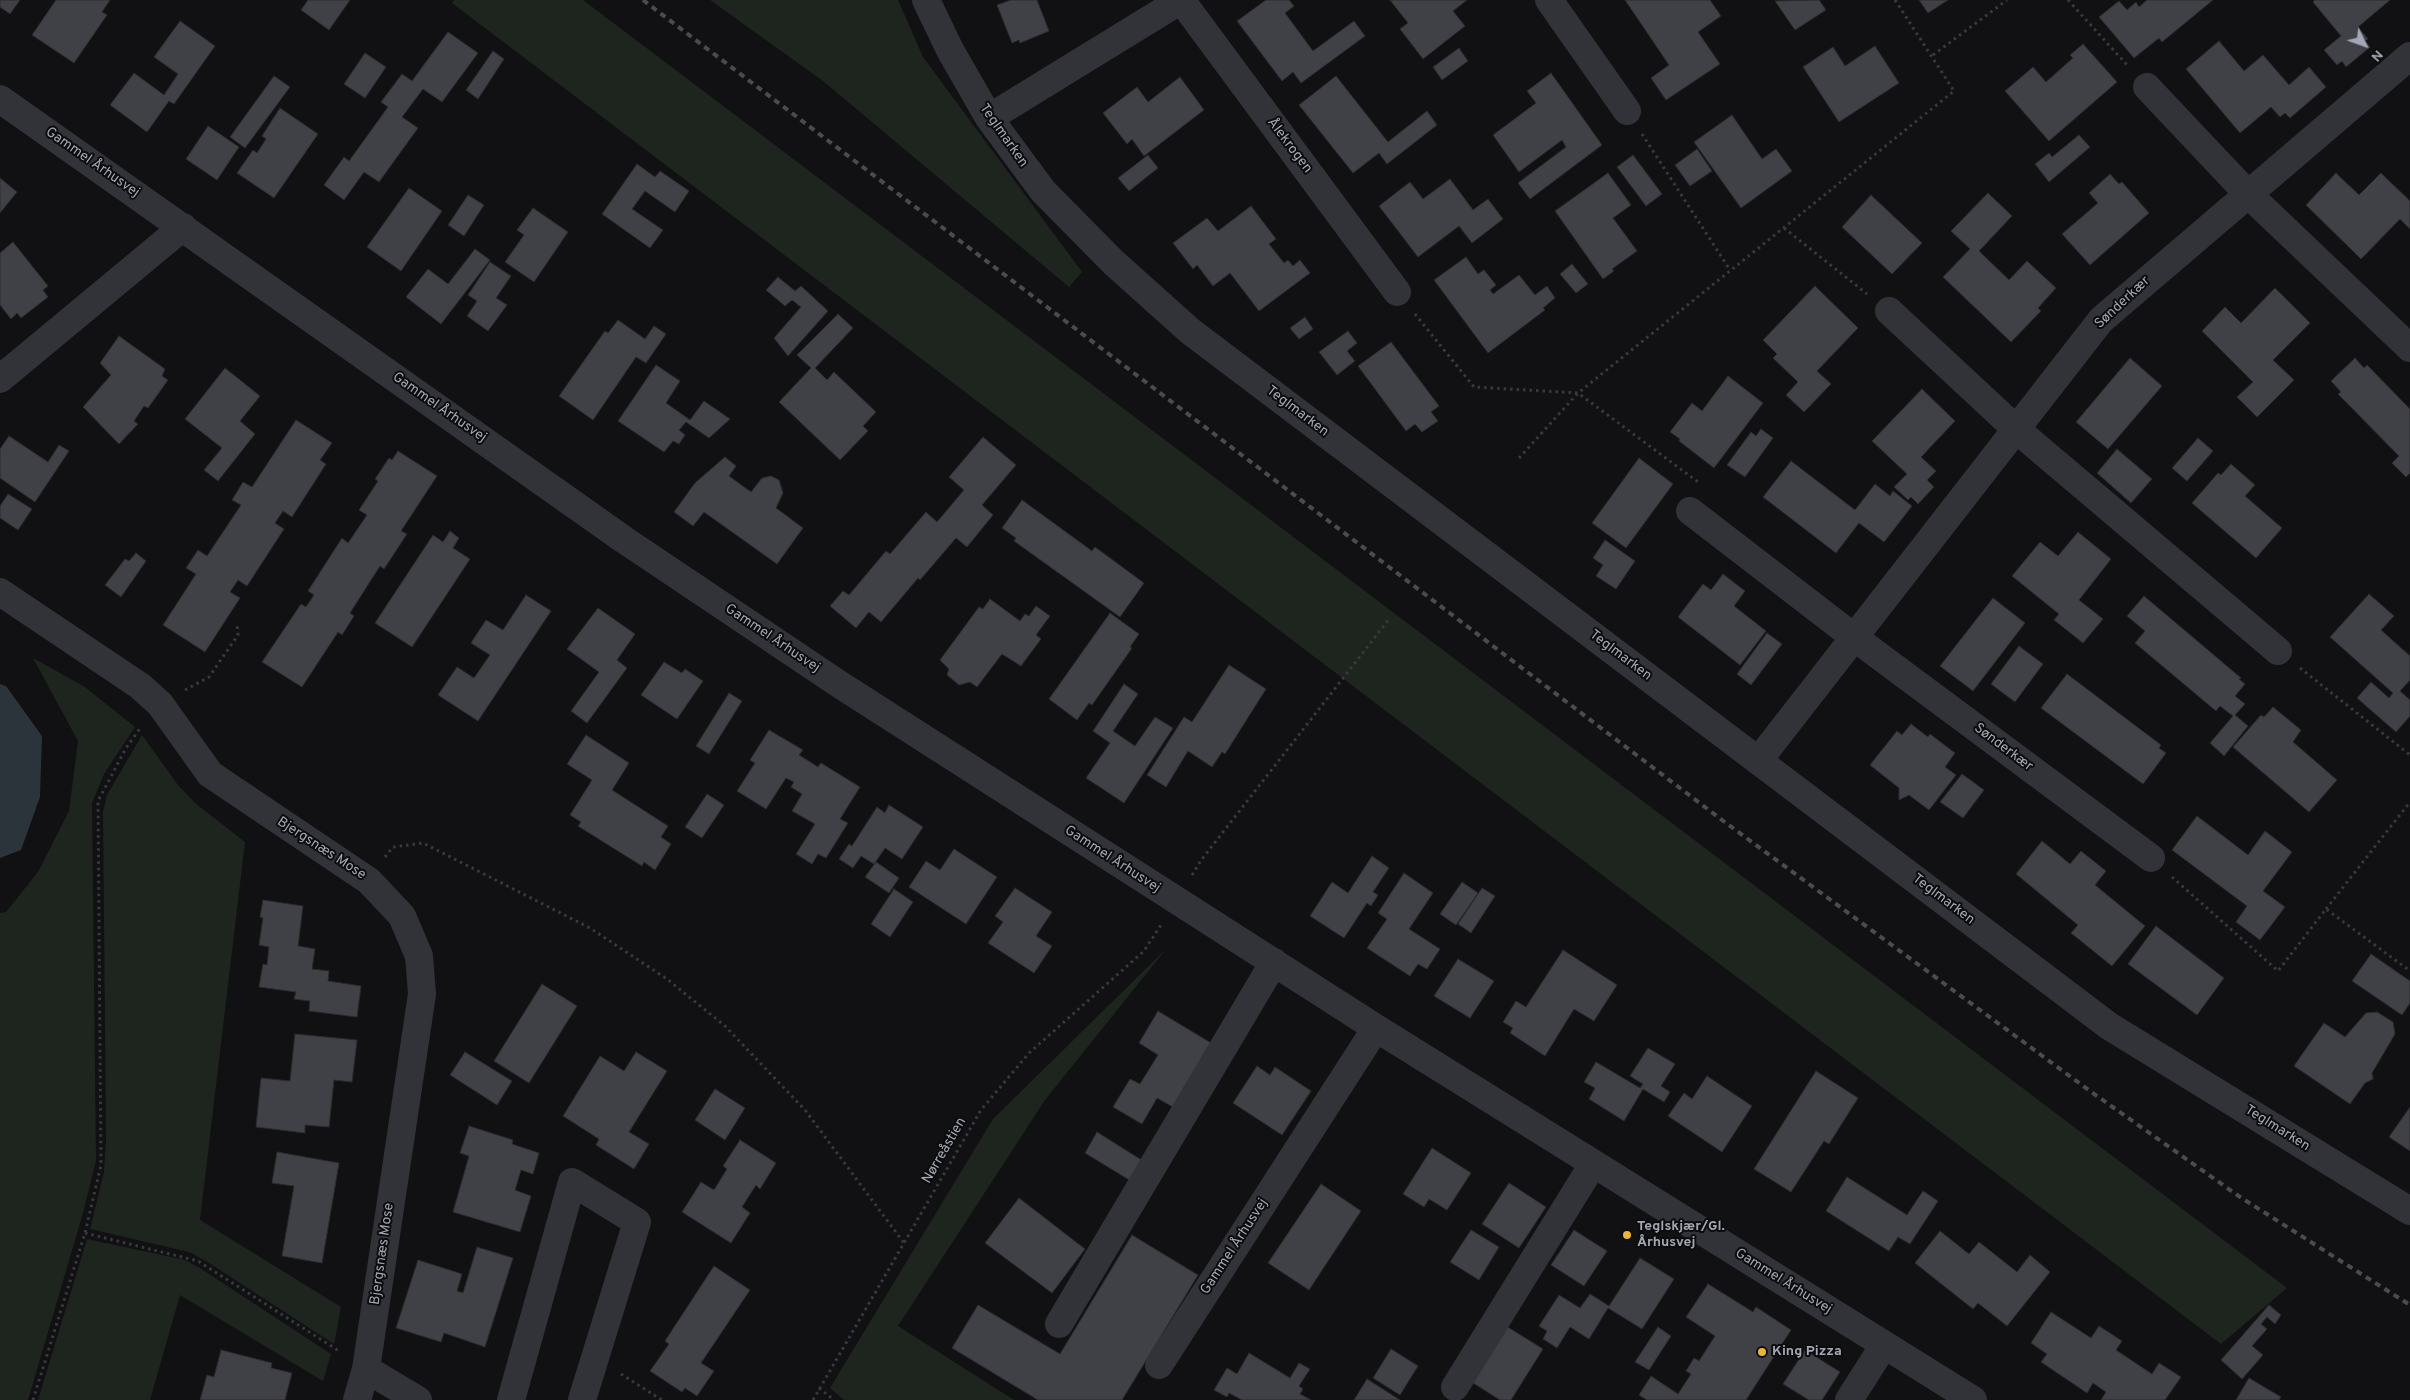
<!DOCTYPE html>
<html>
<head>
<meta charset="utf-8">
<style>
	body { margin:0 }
	#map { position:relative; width:2410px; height:1400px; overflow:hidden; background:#111113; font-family:Overpass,sans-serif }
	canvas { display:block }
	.north { position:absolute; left:2340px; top:20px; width:50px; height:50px; -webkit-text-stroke:4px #0c0c0e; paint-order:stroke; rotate:132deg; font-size:14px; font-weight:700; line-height:20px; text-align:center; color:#a3a7b3 }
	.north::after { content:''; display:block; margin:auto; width:18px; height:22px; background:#a3a7b3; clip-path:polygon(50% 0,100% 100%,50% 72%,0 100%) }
</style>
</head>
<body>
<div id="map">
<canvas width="2410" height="1400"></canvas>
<div class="north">N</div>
</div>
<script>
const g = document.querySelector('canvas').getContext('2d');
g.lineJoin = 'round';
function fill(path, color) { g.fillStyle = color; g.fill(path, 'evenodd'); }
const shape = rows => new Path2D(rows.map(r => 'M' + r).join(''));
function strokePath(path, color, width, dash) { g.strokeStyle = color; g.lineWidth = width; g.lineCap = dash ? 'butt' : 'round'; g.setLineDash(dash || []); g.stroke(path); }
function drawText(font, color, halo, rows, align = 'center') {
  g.font = font + ' Overpass,sans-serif'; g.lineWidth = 4; g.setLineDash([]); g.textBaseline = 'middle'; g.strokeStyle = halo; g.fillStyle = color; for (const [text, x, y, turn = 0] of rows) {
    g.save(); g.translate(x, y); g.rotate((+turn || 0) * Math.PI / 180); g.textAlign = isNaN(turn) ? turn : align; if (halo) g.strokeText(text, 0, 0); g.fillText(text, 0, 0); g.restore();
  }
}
fill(shape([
	[454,0,583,0,2287,1288,2221,1344,452,3],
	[710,0,898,0,923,57,1082,272,1069,287,823,81],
	[33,658,85,687,135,727,104,774,92,803,96,1161,83,1213,28,1400,0,1400,0,913,6,912,38,872,69,811,78,741],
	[142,735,178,785,195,803,245,842,200,1220,341,1307,334,1344,206,1261,189,1252,90,1229,104,1172,106,1140,103,812,107,795],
	[1166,949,1045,1100,898,1326,1014,1400,844,1400,830,1388,993,1119],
	[87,1239,185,1260,203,1270,331,1354,323,1381,180,1295,150,1400,38,1400]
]), '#1e251f');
fill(shape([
	[0,684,6,686,42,736,40,797,21,850,0,858]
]), '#2b333b');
const building = shape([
	[0,0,20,0,10,14,0,7,0,0],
	[56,0,110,0,102,12,107,15,74,63,32,35,56,0],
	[308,0,350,0,329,30,301,10,308,0],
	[1011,0,1037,0,1049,31,1020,43,1019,40,1012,43,997,5,1011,0],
	[1266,0,1289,0,1294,6,1285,13,1313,51,1354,21,1365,36,1301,83,1293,72,1282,81,1237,21,1266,0],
	[1390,0,1467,0,1453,11,1465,26,1423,59,1400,29,1408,23,1390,0],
	[1625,0,1710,0,1721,16,1698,32,1720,64,1666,100,1651,78,1669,65,1625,0],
	[1819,0,1826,10,1795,30,1775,1,1819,0],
	[1919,0,1948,0,1928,13,1919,0],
	[2147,0,2213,0,2162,42,2159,38,2134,58,2099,17,2119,1,2127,10,2136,2,2139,7,2147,0],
	[2315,0,2390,0,2358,27,2368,39,2365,41,2370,47,2346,67,2342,61,2337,65,2324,50,2341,36,2313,2,2315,0],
	[180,21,215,46,174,104,169,101,147,132,110,105,134,73,164,95,178,74,154,57,180,21],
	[448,32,478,53,442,102,423,89,402,117,418,128,379,182,364,172,344,200,324,185,344,157,349,161,388,107,381,102,402,74,412,81,448,32],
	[2219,41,2244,71,2263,55,2289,85,2309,67,2326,87,2290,118,2285,113,2280,117,2271,107,2240,133,2186,69,2219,41],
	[2083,44,2117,82,2049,141,2005,91,2033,67,2046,82,2073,58,2070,55,2083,44],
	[1875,46,1899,83,1839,122,1803,67,1833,47,1845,66,1875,46],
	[1459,48,1468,61,1442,80,1433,67,1459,48],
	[493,51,504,59,478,99,466,90,493,51],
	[365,53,386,67,365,98,344,84,365,53],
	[1551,73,1602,145,1530,199,1518,183,1566,147,1562,140,1519,172,1493,135,1536,103,1527,91,1551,73],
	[274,76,290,87,245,148,230,137,274,76],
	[1336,76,1388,142,1427,111,1437,125,1387,164,1379,153,1353,173,1299,105,1336,76],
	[1180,77,1204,110,1144,156,1132,139,1127,144,1103,113,1137,87,1148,102,1180,77],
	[280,108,318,134,274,198,237,173,253,150,257,153,266,139,262,136,280,108],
	[1732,115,1762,159,1776,149,1792,171,1741,208,1694,142,1732,115],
	[208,126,239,147,217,180,186,159,208,126],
	[2079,135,2090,147,2049,182,2035,164,2049,153,2052,157,2079,135],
	[1697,149,1712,171,1690,186,1675,165,1697,149],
	[1148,155,1158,168,1129,191,1118,178,1148,155],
	[1633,155,1662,194,1646,206,1617,167,1633,155],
	[637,164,655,177,660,171,689,191,675,212,645,191,632,209,663,230,650,248,602,214,637,164],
	[1608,173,1631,205,1613,218,1637,251,1612,269,1614,271,1603,279,1555,211,1608,173],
	[2336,173,2359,195,2381,173,2410,201,2410,229,2400,219,2361,259,2306,205,2336,173],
	[2110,174,2119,184,2122,182,2149,213,2090,265,2062,234,2098,203,2089,193,2110,174],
	[0,178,17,192,0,213,0,178],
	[1450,179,1473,210,1488,199,1503,219,1472,243,1459,226,1418,257,1379,206,1410,182,1423,199,1450,179],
	[409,188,442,211,401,271,367,247,409,188],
	[1988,193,2012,216,1979,251,2009,280,2027,261,2056,288,2038,308,2041,311,2011,342,1943,277,1970,249,1951,231,1988,193],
	[468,195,484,205,464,236,448,225,468,195],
	[1871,195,1922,243,1892,274,1842,227,1871,195],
	[1251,206,1276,239,1269,244,1284,263,1288,260,1293,266,1300,260,1310,273,1259,311,1230,273,1213,286,1197,265,1193,269,1173,243,1207,218,1218,231,1251,206],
	[533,208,568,232,534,282,505,262,524,235,517,230,533,208],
	[13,242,48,286,43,290,48,297,21,318,17,313,11,319,0,305,0,253,13,242],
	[475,249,490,260,441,324,406,297,428,269,448,284,475,249],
	[1466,257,1478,274,1484,270,1496,285,1490,290,1493,294,1519,275,1535,295,1547,286,1555,298,1543,308,1545,310,1488,353,1434,280,1466,257],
	[490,262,511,276,496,298,507,305,488,331,467,316,477,301,468,295,490,262],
	[1572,264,1588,284,1576,293,1560,274,1572,264],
	[778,277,795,291,801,286,828,311,788,356,774,338,801,307,792,300,785,306,766,290,778,277],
	[1815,286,1858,328,1817,371,1831,384,1804,412,1786,395,1798,382,1773,358,1777,354,1763,340,1815,286],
	[2275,288,2310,323,2273,360,2294,380,2257,417,2237,397,2253,382,2202,331,2225,307,2241,323,2275,288],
	[838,314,853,328,815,368,827,380,834,372,876,412,863,426,868,431,840,460,779,402,811,368,797,355,838,314],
	[1305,317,1313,329,1299,339,1290,328,1305,317],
	[618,320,645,339,654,326,666,334,646,363,636,357,593,420,559,396,605,331,608,333,618,320],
	[1348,331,1357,343,1347,351,1355,361,1337,375,1319,352,1348,331],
	[119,336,165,369,162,376,168,380,148,408,144,406,134,421,138,424,119,444,83,407,111,375,100,363,119,336],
	[1391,342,1439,406,1431,412,1438,421,1422,432,1415,424,1406,431,1358,366,1391,342],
	[2130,358,2162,386,2108,449,2076,422,2130,358],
	[2355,358,2364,368,2367,365,2410,409,2410,473,2406,477,2392,463,2399,456,2338,394,2341,392,2331,381,2355,358],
	[656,365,680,381,666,403,690,420,704,401,730,419,709,438,686,422,679,430,685,435,679,444,673,441,664,452,618,421,656,365],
	[225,368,260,396,240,421,255,434,218,481,204,470,222,448,185,419,225,368],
	[1728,376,1763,403,1714,468,1679,441,1680,439,1670,432,1692,403,1702,411,1728,376],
	[1922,389,1955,421,1921,457,1936,471,1927,480,1934,487,1918,504,1911,497,1908,500,1894,487,1907,474,1872,441,1922,389],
	[296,420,332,443,320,460,326,464,292,517,283,511,275,523,284,529,247,586,238,580,230,592,240,598,205,652,163,625,196,574,186,568,198,550,207,556,241,505,232,500,243,482,252,487,296,420],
	[1761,429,1773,438,1745,477,1727,465,1751,432,1756,436,1761,429],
	[9,436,48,462,59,445,69,451,35,502,0,478,0,449,9,436],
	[983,437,1016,465,982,505,993,515,967,547,956,538,920,580,918,578,881,622,869,612,856,628,830,606,843,591,849,595,886,551,890,554,926,512,937,522,964,490,949,477,983,437],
	[2198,438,2213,451,2187,481,2172,468,2198,438],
	[2117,449,2152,479,2131,503,2097,473,2117,449],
	[398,451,437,476,401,531,407,534,384,569,380,566,350,613,354,616,342,635,338,632,302,687,262,662,301,604,306,607,314,595,308,591,342,538,348,543,367,515,359,510,378,481,375,479,389,458,392,460,398,451],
	[725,457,736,466,729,476,751,492,762,478,771,476,779,480,783,493,776,508,803,528,777,564,704,512,693,526,674,512,695,483,725,457],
	[1639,458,1673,484,1626,548,1592,523,1639,458],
	[1791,461,1855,510,1875,484,1890,496,1893,491,1912,506,1884,542,1859,523,1836,553,1763,497,1791,461],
	[2231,464,2255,485,2245,496,2282,528,2256,558,2192,503,2218,473,2221,475,2231,464],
	[8,494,32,509,18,530,0,518,0,506,8,494],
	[1022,500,1092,551,1095,547,1144,583,1120,617,1014,541,1016,538,1002,528,1022,500],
	[450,531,459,538,453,548,470,559,412,647,375,623,433,535,443,542,450,531],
	[2078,532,2111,559,2079,600,2103,619,2083,643,2054,620,2059,614,2012,576,2040,542,2058,556,2078,532],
	[1605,540,1635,561,1616,589,1596,576,1603,565,1593,558,1605,540],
	[136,553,146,561,121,597,105,585,125,559,129,561,136,553],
	[1723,574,1745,591,1734,606,1766,631,1740,665,1678,617,1703,584,1711,590,1723,574],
	[2369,594,2394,616,2381,630,2410,656,2410,680,2400,691,2410,700,2410,716,2396,732,2357,698,2371,682,2389,698,2393,693,2330,637,2369,594],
	[526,595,551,611,478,721,438,695,457,667,474,678,490,655,471,643,486,620,503,630,526,595],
	[2144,596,2241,678,2239,679,2245,684,2235,696,2245,704,2235,715,2248,726,2224,756,2210,743,2233,716,2220,706,2216,711,2135,643,2145,631,2127,616,2144,596],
	[1993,598,2025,623,1973,691,1940,666,1993,598],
	[990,599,1020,621,1025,614,1029,616,1036,606,1050,616,1036,635,1041,639,1021,666,1002,654,977,687,970,682,959,685,947,675,949,669,940,660,979,607,983,609,990,599],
	[598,608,635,634,617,660,627,668,587,723,571,711,599,672,567,649,598,608],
	[1110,613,1139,634,1130,647,1132,648,1092,705,1089,703,1077,720,1049,699,1110,613],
	[1767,633,1782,644,1751,685,1737,674,1767,633],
	[2019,646,2043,664,2015,702,1991,684,2019,646],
	[664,662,682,673,685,669,703,681,677,719,641,695,664,662],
	[1229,665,1266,689,1225,754,1222,752,1212,767,1188,751,1166,787,1147,775,1184,717,1192,722,1229,665],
	[2067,674,2161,745,2159,748,2166,753,2143,784,2041,708,2067,674],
	[1124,684,1138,694,1113,731,1135,746,1155,717,1173,728,1124,803,1086,778,1110,743,1093,731,1124,684],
	[729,693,742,701,709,754,696,746,729,693],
	[2273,707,2301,730,2293,742,2337,780,2309,812,2233,747,2261,715,2264,717,2273,707],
	[1911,724,1928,737,1930,734,1955,753,1945,767,1956,775,1929,810,1909,795,1899,800,1899,788,1870,765,1897,731,1902,735,1911,724],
	[769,730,803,750,799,755,818,767,821,763,860,787,840,819,848,823,826,858,818,854,812,864,796,854,815,824,792,811,802,794,791,787,794,782,786,778,766,809,737,791,755,763,750,760,769,730],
	[586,735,629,763,612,790,668,826,661,837,671,844,655,870,644,862,642,866,578,826,581,822,570,815,592,780,567,764,586,735],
	[1962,774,1984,790,1963,818,1940,802,1962,774],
	[707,794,724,805,702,838,685,827,707,794],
	[889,805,923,827,902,859,885,848,874,864,861,856,853,868,839,859,849,844,852,846,877,807,885,813,889,805],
	[2197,816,2248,855,2265,831,2292,852,2263,891,2285,907,2260,940,2236,922,2247,906,2172,850,2197,816],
	[2042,841,2070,864,2081,851,2106,871,2095,885,2145,926,2112,966,2071,933,2078,925,2016,874,2042,841],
	[954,849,997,877,966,924,909,887,926,861,940,870,954,849],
	[1372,856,1389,868,1373,892,1378,895,1371,906,1367,903,1344,938,1310,916,1332,882,1348,893,1372,856],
	[876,862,899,878,889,893,865,877,876,862],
	[1404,873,1433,893,1409,929,1440,949,1427,969,1418,964,1410,976,1367,948,1387,919,1378,913,1404,873],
	[1462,882,1478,893,1456,925,1440,914,1462,882],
	[1015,888,1052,912,1036,936,1052,946,1034,973,988,943,1003,922,995,916,1015,888],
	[1482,888,1495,896,1471,933,1458,924,1482,888],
	[894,889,913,902,890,937,871,924,894,889],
	[263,900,303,906,298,946,315,949,312,969,329,971,328,981,361,986,357,1017,309,1011,310,1001,294,999,296,992,259,987,263,964,267,965,269,947,259,945,263,918,260,917,263,900],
	[2156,926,2224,978,2197,1015,2128,964,2156,926],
	[1563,950,1617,985,1594,1021,1574,1009,1545,1056,1510,1033,1513,1028,1503,1022,1516,1001,1526,1007,1563,950],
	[2371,954,2410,981,2410,1003,2402,1015,2352,981,2371,954],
	[1458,959,1494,981,1470,1018,1434,996,1458,959],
	[542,984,577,1006,529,1083,494,1061,542,984],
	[1158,1011,1211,1043,1173,1107,1157,1098,1142,1124,1113,1107,1130,1079,1140,1084,1158,1055,1139,1043,1158,1011],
	[2377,1012,2393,1022,2395,1034,2372,1073,2373,1079,2365,1083,2350,1104,2294,1066,2324,1023,2345,1037,2366,1013,2377,1012],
	[295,1034,357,1040,352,1082,334,1080,329,1127,305,1125,305,1133,256,1127,261,1078,290,1081,295,1034],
	[1648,1048,1675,1064,1661,1086,1670,1092,1664,1102,1643,1089,1624,1121,1589,1099,1595,1088,1584,1082,1596,1062,1640,1088,1643,1084,1630,1076,1648,1048],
	[465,1052,512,1081,497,1105,450,1075,465,1052],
	[636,1052,667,1071,629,1132,649,1144,634,1169,596,1145,599,1139,563,1116,600,1056,624,1071,636,1052],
	[1257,1066,1270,1075,1275,1067,1311,1091,1282,1135,1233,1103,1257,1066],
	[1816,1071,1858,1098,1829,1144,1824,1141,1791,1192,1754,1169,1816,1071],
	[1707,1076,1752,1106,1722,1152,1668,1116,1684,1093,1692,1099,1707,1076],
	[715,1089,745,1108,725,1140,695,1120,715,1089],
	[2410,1107,2410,1151,2389,1137,2410,1107],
	[469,1126,513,1140,512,1144,539,1153,533,1174,521,1170,515,1190,531,1196,520,1232,453,1212,469,1156,460,1153,469,1126],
	[1097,1132,1143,1161,1131,1181,1085,1153,1097,1132],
	[740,1140,776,1163,760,1189,756,1185,742,1207,750,1213,731,1243,682,1212,701,1182,714,1190,727,1169,723,1166,740,1140],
	[1432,1148,1471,1173,1447,1210,1429,1199,1424,1207,1403,1194,1432,1148],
	[277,1152,339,1163,322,1263,282,1256,294,1186,272,1183,277,1152],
	[1847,1177,1907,1215,1923,1191,1938,1201,1910,1244,1898,1237,1889,1251,1826,1211,1847,1177],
	[1509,1183,1546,1207,1519,1248,1482,1224,1509,1183],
	[1321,1184,1361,1211,1309,1290,1268,1263,1321,1184],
	[1019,1198,1085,1249,1052,1293,985,1243,1019,1198],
	[1471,1230,1499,1247,1479,1280,1450,1262,1471,1230],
	[1574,1230,1607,1251,1584,1286,1551,1265,1574,1230],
	[1940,1231,1969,1254,1979,1242,2017,1272,2030,1255,2050,1272,2007,1326,1978,1303,1973,1309,1915,1263,1940,1231],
	[1132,1235,1198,1275,1122,1400,1038,1400,952,1348,978,1305,1060,1354,1132,1235],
	[477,1247,513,1258,485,1347,444,1333,441,1342,396,1328,418,1260,462,1274,457,1291,463,1293,477,1247],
	[1640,1258,1674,1279,1642,1329,1608,1308,1589,1339,1570,1327,1557,1348,1543,1339,1547,1331,1539,1326,1559,1295,1580,1308,1590,1294,1609,1306,1640,1258],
	[714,1266,750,1290,701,1363,714,1371,697,1396,685,1388,682,1392,650,1371,669,1344,665,1341,714,1266],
	[1708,1284,1753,1312,1756,1307,1791,1330,1746,1400,1647,1400,1639,1395,1651,1376,1678,1394,1691,1374,1686,1371,1694,1358,1699,1361,1715,1336,1686,1317,1708,1284],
	[2269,1305,2281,1315,2275,1324,2267,1317,2261,1324,2267,1329,2252,1346,2263,1355,2242,1379,2221,1360,2269,1305],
	[2051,1312,2091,1338,2099,1326,2122,1341,2116,1350,2152,1374,2159,1363,2181,1377,2165,1400,2101,1400,2106,1392,2093,1383,2087,1393,2041,1362,2047,1354,2031,1343,2051,1312],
	[1506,1326,1543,1349,1511,1400,1500,1400,1470,1381,1506,1326],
	[1658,1327,1671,1336,1649,1370,1635,1362,1658,1327],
	[1391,1349,1418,1366,1400,1395,1373,1378,1391,1349],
	[221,1350,272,1363,271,1368,292,1373,285,1400,200,1400,207,1375,214,1377,221,1350],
	[1805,1350,1840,1372,1822,1400,1809,1400,1783,1384,1805,1350],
	[1249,1353,1290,1378,1299,1363,1310,1369,1299,1386,1303,1389,1300,1394,1311,1400,1242,1400,1229,1393,1227,1397,1214,1390,1227,1368,1237,1374,1249,1353],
	[2249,1378,2281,1397,2279,1400,2236,1400,2249,1378],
	[1367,1379,1400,1400,1354,1400,1367,1379]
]);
fill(building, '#404146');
strokePath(building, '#2c2b2f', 1);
strokePath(shape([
	[2068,0,2128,66],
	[1933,55,2007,0],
	[1642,134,1730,270],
	[1784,228,1867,294],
	[1415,314,1474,387,1578,393,1698,482],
	[1519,458,1578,393,1954,91,1895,0],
	[2300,668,2410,755],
	[185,690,209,677,238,635,237,624],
	[385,857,393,847,423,843,590,928,667,979,725,1026,805,1110,904,1243],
	[1192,875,1202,859,1390,618],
	[2172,877,2278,971,2326,909,2410,971],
	[2326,909,2410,802],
	[85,1233,198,1261,339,1351],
	[621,1374,662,1400],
	[819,1388,834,1400],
	[33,1400,85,1233,101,1165,98,801,126,748,141,727],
	[813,1400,981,1110,1029,1053,1144,951,1161,925]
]), '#383a3f', 3, [2.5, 4]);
strokePath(shape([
	[926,0,950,50,989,118,1043,191,1113,262,1190,331,2109,1026,2410,1211],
	[1181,0,1397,292],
	[1549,0,1627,111],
	[2147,87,2248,194,2410,348],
	[0,99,623,539,839,684,1376,1028,1973,1400],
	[989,118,1181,0],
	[1889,311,2017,430,2278,651],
	[0,379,183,227],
	[1690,511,1855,638,2151,858],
	[0,592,140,686,160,704,210,774,369,881,402,916,419,956,422,994,366,1369,357,1400],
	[1758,761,2101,320,2410,56],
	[1059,1324,1274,962],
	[1159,1365,1376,1028],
	[366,1369,418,1400],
	[1455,1387,1593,1164],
	[511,1400,572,1182,637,1222,582,1400],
	[1849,1400,1884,1345]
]), '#323338', 28);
strokePath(shape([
	[643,0,1722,820,2090,1091,2240,1197,2410,1305]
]), '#494b51', 4, [6, 5]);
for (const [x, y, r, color] of [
	[1627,1235,5,"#edb62f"],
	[1762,1352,5,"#edb62f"]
]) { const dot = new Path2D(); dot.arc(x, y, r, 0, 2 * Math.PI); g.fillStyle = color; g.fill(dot); strokePath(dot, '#0c0c0e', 2); }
drawText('14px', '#a3a7b3', '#0c0c0e', [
	["Teglmarken",1003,136,55],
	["Ålekrogen",1289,146,53],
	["Gammel Århusvej",92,163,35],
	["Sønderkær",2123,303,-43],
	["Gammel Århusvej",439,408,35],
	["Teglmarken",1297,412,37],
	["Gammel Århusvej",772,639,34],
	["Teglmarken",1620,656,37],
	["Sønderkær",2003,748,37],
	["Bjergsnæs Mose",321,849,33],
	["Gammel Århusvej",1112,860,33],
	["Teglmarken",1943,900,37],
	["Teglmarken",2277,1129,32],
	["Nørreåstien",945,1151,-60],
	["Gammel Århusvej",1235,1247,-57],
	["Bjergsnæs Mose",383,1254,-82],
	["Gammel Århusvej",1783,1282,32]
]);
drawText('bold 14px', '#a3a7b3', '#0c0c0e', [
	["Teglskjær/Gl.",1637,1227],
	["Århusvej",1637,1243],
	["King Pizza",1772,1352]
], 'left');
</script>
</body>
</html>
